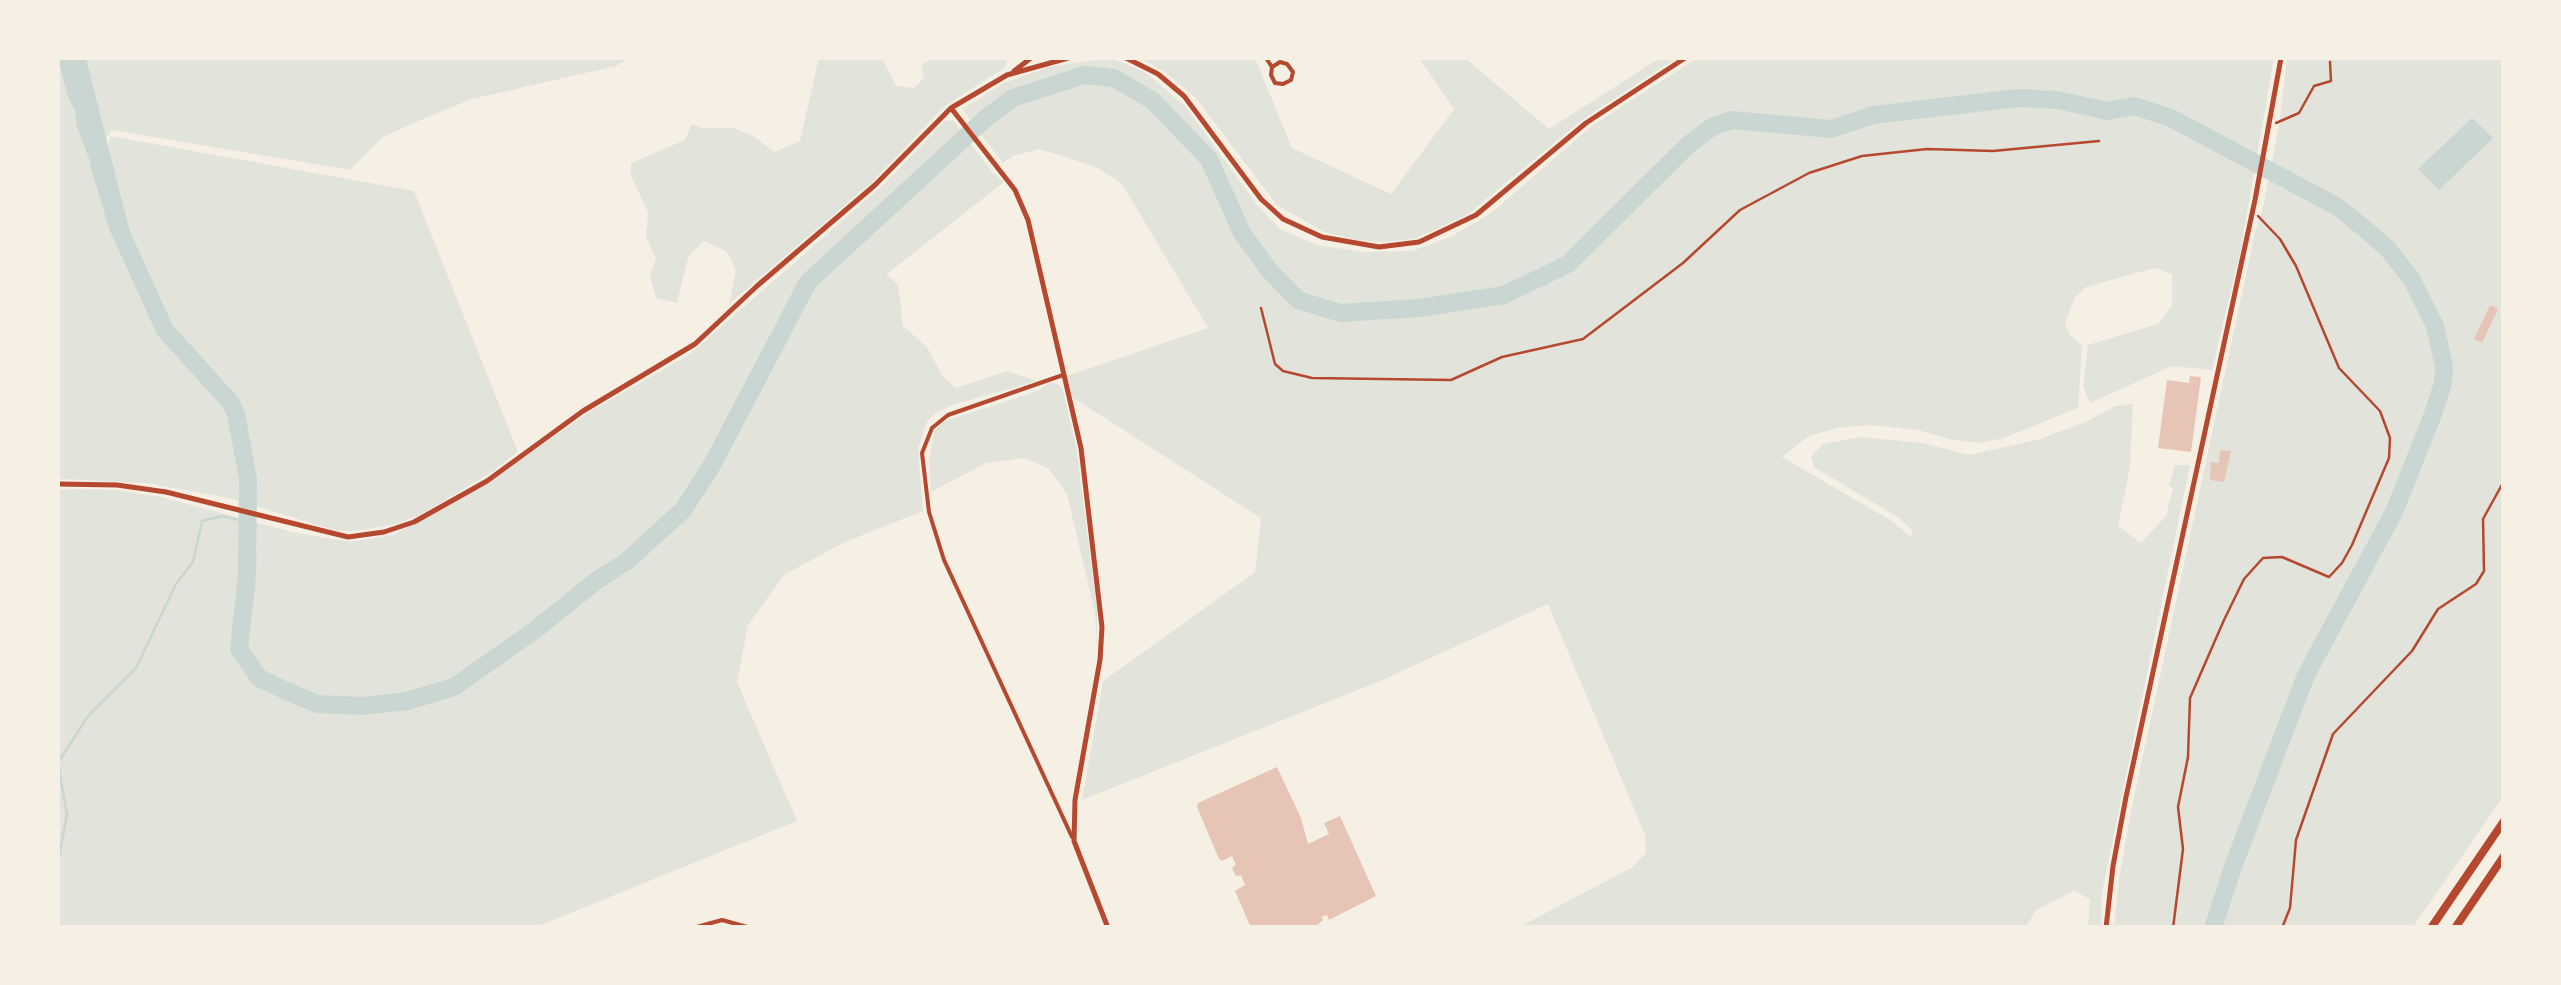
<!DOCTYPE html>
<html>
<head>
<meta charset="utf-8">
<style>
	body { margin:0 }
	#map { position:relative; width:2561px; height:985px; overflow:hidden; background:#f6efe4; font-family:Helvetica,sans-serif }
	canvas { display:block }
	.frame { position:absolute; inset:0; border:60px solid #f6efe4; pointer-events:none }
</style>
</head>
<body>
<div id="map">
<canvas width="2561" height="985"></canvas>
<div class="frame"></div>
</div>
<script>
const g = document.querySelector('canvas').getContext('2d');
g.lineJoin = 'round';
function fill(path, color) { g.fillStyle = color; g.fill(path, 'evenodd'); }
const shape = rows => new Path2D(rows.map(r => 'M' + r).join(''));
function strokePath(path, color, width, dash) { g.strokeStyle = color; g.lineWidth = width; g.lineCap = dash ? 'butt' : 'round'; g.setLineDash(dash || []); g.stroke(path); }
fill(shape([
	[58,58,630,58,616,66,472,99,418,121,383,137,350,170,112,130,90,161,103,181,110,136,414,191,518,452,493,471,420,515,392,525,355,531,337,531,229,498,146,483,58,479],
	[819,58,882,58,896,86,914,88,924,78,921,66,932,58,1008,58,1004,68,945,106,872,182,729,304,736,270,726,251,704,241,688,257,677,303,656,298,650,277,656,258,646,237,648,212,631,176,631,163,685,140,692,124,702,128,733,128,755,137,774,152,800,141],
	[1110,58,1145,72,1185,106,1258,206,1280,229,1317,245,1363,252,1412,251,1452,236,1491,213,1593,125,1697,58,2274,58,2240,253,2212,370,2172,366,2090,403,2083,387,2088,345,2158,324,2172,306,2172,274,2155,268,2086,287,2075,297,2065,323,2070,335,2082,346,2078,408,2004,438,1980,443,1949,439,1918,430,1869,425,1837,428,1809,436,1782,457,1892,521,1912,538,1912,530,1899,518,1814,467,1811,457,1823,444,1860,437,1923,443,1969,455,2040,439,2086,422,2115,406,2133,404,2130,467,2118,526,2141,543,2166,516,2173,488,2169,485,2175,465,2190,465,2102,892,2101,927,2088,927,2090,899,2074,891,2036,910,2026,927,1519,927,1633,867,1646,853,1645,835,1548,604,1378,682,1082,800,1103,681,1255,572,1261,518,1072,397,1067,376,1208,328,1122,184,1096,167,1040,149,1013,156,1003,163,962,109,1004,83,1048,67],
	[1140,58,1255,58,1292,148,1391,194,1454,109,1419,58,1465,58,1549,129,1660,58,1676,58,1582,120,1467,215,1416,238,1388,242,1358,240,1324,232,1277,205,1195,97,1165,72],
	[2287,58,2503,58,2503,797,2413,927,2114,928,2119,878,2132,807,2254,237,2264,204,2280,118],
	[953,120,991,171,1004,182,887,274,898,285,903,326,927,347,943,377,956,388,1007,371,1037,381,952,405,934,414,927,422,918,448,923,511,845,542,784,575,748,625,737,682,797,821,536,927,58,927,58,489,116,490,161,497,292,532,350,542,393,535,484,485,593,410,690,354,882,186,945,121],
	[1052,382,1062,387,1076,446,1097,609,1097,648,1095,613,1067,494,1049,469,1025,458,986,463,931,492,929,460,934,433,942,422,1037,391]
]), '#e2e4dc');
fill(shape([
	[58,58,86,58,129,229,114,220,106,187,90,161,77,127,75,110,68,97],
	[2472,118,2493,138,2439,190,2418,169]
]), '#c9d6d2');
strokePath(shape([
	[58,862,67,815,58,763,88,716,136,668,176,584,193,562,202,521,222,516,248,522]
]), '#c9d6d2', 2.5);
strokePath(shape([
	[99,164,118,227,165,330,231,403,236,414,248,479,247,576,239,649,259,678,280,688,317,704,363,706,407,701,454,687,535,630,596,581,627,561,683,510,712,465,808,282,986,118,1013,98,1084,75,1114,78,1153,101,1209,159,1242,233,1269,270,1298,300,1340,313,1419,308,1504,295,1568,264,1688,145,1712,127,1732,120,1831,129,1873,115,2018,98,2057,100,2108,111,2134,106,2171,118,2336,206,2364,228,2388,249,2412,280,2435,326,2444,366,2443,383,2433,414,2394,512,2306,675,2234,864,2213,928]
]), '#c9d6d2', 18);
fill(shape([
	[2490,305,2498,309,2482,343,2474,339],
	[2190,376,2201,377,2191,452,2158,448,2167,380,2189,383],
	[2220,450,2231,451,2224,482,2210,480,2211,462,2219,463],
	[1277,767,1301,818,1308,844,1329,834,1324,823,1340,816,1376,896,1329,920,1327,915,1321,917,1323,920,1314,928,1300,925,1251,928,1235,891,1245,885,1241,875,1236,876,1232,868,1236,865,1232,856,1222,861,1219,859,1197,807,1198,803]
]), '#e6c5b7');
strokePath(shape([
	[2276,123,2299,113,2314,86,2331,81,2330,62],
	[1261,308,1275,364,1283,371,1312,378,1451,380,1502,357,1583,339,1683,263,1740,210,1809,173,1862,156,1927,149,1993,151,2099,141],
	[2173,928,2183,849,2178,807,2188,757,2190,698,2224,620,2244,579,2263,558,2282,557,2329,577,2342,563,2352,545,2389,458,2390,438,2380,411,2339,368,2296,266,2280,239,2258,216],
	[2282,928,2290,908,2296,840,2333,734,2412,651,2438,609,2476,584,2484,571,2483,519,2504,481]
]), '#b5482f', 2.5);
strokePath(shape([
	[1266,58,1272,67,1271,75,1275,83,1283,84,1291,80,1293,72,1287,64,1280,62,1272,67],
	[1063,375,948,415,932,428,922,453,929,512,944,560,1072,837],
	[693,928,722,920,751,928]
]), '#b5482f', 4);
strokePath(shape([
	[1126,58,1158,74,1184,96,1261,199,1283,219,1322,237,1379,247,1419,242,1476,215,1586,123,1685,58],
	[1014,71,1031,58],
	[951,108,1015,190,1028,220,1081,448,1102,627,1100,660,1075,800,1074,841,1108,928],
	[58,484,117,485,166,492,348,537,384,532,414,522,487,481,583,411,695,344,757,286,875,185,951,108,1007,75,1068,58],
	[2106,928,2113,866,2126,797,2255,200,2281,58]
]), '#b5482f', 5);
strokePath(shape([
	[2431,928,2504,821],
	[2455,928,2504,856]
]), '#b5482f', 8);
</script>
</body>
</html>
